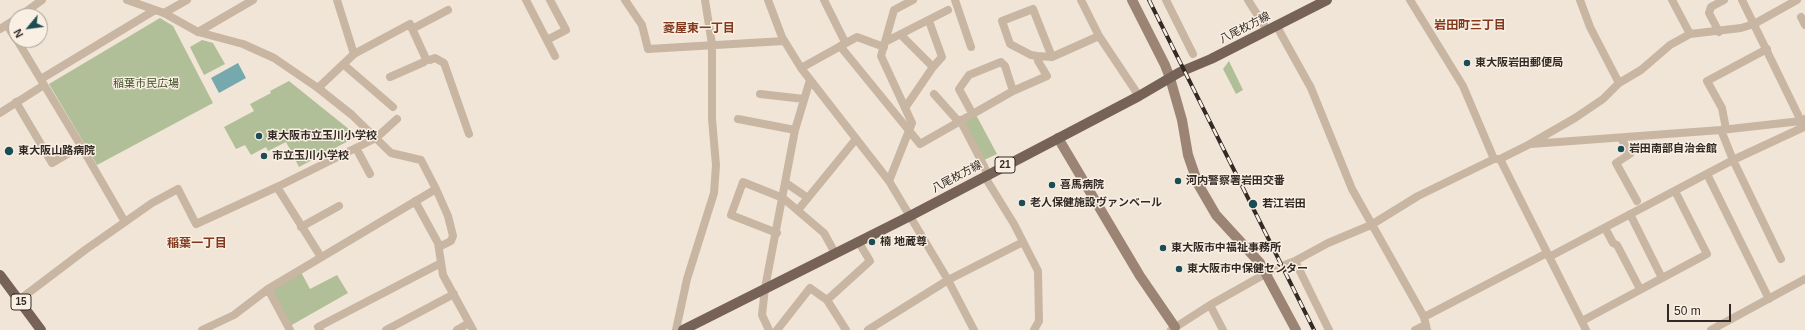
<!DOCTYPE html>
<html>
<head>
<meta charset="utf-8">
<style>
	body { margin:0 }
	#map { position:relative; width:1805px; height:330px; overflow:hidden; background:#f1e5d7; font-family:Helvetica,sans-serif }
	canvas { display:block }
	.north { position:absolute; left:8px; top:8px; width:40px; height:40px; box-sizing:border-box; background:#f9efe3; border:1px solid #aaa097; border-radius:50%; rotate:241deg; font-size:11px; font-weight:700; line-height:16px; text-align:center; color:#332a25 }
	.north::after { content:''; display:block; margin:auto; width:14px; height:18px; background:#1b4e54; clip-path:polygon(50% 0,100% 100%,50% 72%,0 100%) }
	.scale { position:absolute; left:1667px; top:304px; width:64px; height:18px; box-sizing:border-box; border:2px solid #332a25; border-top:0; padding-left:5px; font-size:12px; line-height:14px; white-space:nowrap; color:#332a25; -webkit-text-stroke:3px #f9efe3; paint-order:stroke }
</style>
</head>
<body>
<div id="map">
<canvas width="1805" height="330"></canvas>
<div class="north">N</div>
<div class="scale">50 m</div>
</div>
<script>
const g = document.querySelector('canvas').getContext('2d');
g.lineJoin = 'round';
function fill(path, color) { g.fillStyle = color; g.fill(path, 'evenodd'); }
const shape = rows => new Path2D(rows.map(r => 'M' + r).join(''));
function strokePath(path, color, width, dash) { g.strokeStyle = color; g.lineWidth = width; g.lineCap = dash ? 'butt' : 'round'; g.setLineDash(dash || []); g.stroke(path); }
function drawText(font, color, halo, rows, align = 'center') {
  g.font = font + ' Helvetica,"Noto Sans JP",sans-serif'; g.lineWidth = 3; g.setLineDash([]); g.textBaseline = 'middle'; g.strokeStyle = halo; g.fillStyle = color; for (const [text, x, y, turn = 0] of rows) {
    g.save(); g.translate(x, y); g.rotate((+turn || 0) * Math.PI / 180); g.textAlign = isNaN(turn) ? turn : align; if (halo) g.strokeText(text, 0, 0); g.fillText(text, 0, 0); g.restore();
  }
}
fill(shape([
	[160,18,173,26,213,103,97,165,49,84],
	[202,40,213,43,225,64,204,75,190,47],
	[1229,61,1243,90,1236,94,1223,69],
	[289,81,350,130,354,138,299,167,286,142,268,151,266,147,251,155,245,145,236,149,224,127,254,111,250,104,271,93,270,91],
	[975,113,997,154,984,160,963,120],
	[301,272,310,289,337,275,348,293,290,326,270,290]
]), '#b0bf97');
fill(shape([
	[238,63,246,78,219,93,211,78]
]), '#76a9ad');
strokePath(shape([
	[127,0,164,13,198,32,243,44,274,58,318,88,352,115,391,153,421,160,436,189,268,289,234,315,202,330],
	[526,0,555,56],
	[625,0,642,25,648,49,784,41],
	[768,0,782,37,801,68,889,181,948,280,974,330],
	[824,0,845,42],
	[955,0,971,47],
	[1081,0,1099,36],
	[1166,0,1193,54],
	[1248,0,1267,30],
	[1410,0,1463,86,1494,159],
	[1580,0,1590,27,1619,83],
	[1672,0,1690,34],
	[1742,0,1803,125],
	[164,13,187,0],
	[20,16,42,0],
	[1801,17,1805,25],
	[7,25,16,39],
	[1276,25,1311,88,1352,189,1424,317,1427,330],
	[0,29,16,19],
	[412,29,448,10],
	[198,32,253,0],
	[1719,32,1709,13,1711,7,1724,0],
	[901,35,933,67],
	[17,40,81,146,125,222],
	[547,40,566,30,550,0],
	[885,42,948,10],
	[840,46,920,144,1013,91,1005,66,1001,62,969,75,959,89,972,113],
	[354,54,410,24,426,59,424,62,390,77],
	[1052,57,1033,9,1002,21,1010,44,1031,55,1037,56,1052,57,1099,36,1139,96],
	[426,59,430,60,435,58,444,63,469,134],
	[343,64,393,107],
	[801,68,857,37,884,47],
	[41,79,155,10],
	[318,88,354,54,337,0],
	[1013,91,1047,76,1038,61,1037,56],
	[760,94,804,99],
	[934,94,958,121],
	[16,102,52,163,81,146],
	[905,108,933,67,942,57,929,21],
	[0,113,44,85],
	[738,119,795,130],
	[960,120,985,168,988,182,1014,224,1038,271,1039,321,1034,330],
	[1726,129,1722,108,1707,81,1767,49],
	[1721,130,1733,160,1781,259],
	[1621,138,1630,154,1616,163,1637,201],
	[1531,144,1721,130,1801,121,1805,119],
	[356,148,370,174],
	[1500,159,1586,330],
	[1707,174,1769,299],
	[889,181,912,123,881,56,894,10,913,0],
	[786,183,808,198],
	[277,187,321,257],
	[436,189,448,216,453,236,451,241,439,247],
	[415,201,438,243,443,275,473,330],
	[798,210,856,139],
	[1630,214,1662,278],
	[301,227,339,206],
	[1605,228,1613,243,1617,245,1640,289],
	[777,233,731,215,743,182,783,198,824,233,835,253],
	[1549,257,1733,160,1804,127],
	[1295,261,1329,330],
	[268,289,290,330],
	[19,300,85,250,152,203,178,189,196,224,277,187,376,138,397,119],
	[1210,305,1223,330],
	[1424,317,1547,253],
	[1582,321,1707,254,1675,191],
	[320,330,318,327,441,263],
	[386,330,454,294],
	[457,330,469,323],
	[676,330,687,279,714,193,716,165,712,119,712,44,705,0],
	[769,330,762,315,765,288,795,130,810,80],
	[777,330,810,288,827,300],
	[846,330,827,300,870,261,858,241],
	[868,330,948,280,1023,242],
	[1171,330,1210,305,1274,269,1295,261,1328,243,1371,225,1418,196,1494,159,1500,159,1528,145,1575,118,1603,99,1619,83,1641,70,1670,45,1690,34,1741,28,1754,24,1797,0],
	[1415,330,1425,325],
	[1711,330,1805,279]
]), '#c8b6a3', 8);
strokePath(shape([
	[1132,0,1165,65,1170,78,1182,120,1188,155,1198,184,1216,215,1260,263,1296,330],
	[1058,138,1140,276,1175,327]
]), '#9c8475', 10);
strokePath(shape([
	[0,275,41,330],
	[683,330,910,216,1139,96,1180,72,1211,59,1327,0]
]), '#766256', 10);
const rail = shape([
	[1149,0,1314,330]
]);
strokePath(rail, '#332a25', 4);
strokePath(rail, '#f9efe3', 2.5, [8]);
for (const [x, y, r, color] of [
	[1467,63,4,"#1b4e54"],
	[259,136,4,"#1b4e54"],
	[1621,149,4,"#1b4e54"],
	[9,151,5,"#1b4e54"],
	[264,156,4,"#1b4e54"],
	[1178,181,4,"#1b4e54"],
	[1052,185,4,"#1b4e54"],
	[1022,203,4,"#1b4e54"],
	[1253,204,5,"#1b4e54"],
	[872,242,4,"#1b4e54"],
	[1163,248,4,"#1b4e54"],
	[1179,269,4,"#1b4e54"]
]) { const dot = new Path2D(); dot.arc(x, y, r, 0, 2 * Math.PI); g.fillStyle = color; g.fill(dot); strokePath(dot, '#f9efe3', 1.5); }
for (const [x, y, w] of [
	[1005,165,20],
	[21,302,20]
]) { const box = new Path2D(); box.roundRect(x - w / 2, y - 8, w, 16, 3); g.fillStyle = '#f9efe3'; g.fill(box); strokePath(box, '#332a25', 1); }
drawText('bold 10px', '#332a25', null, [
	["21",1005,165],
	["15",21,302]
]);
drawText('11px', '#332a25', '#f9efe3', [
	["八尾枚方線",1245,28,-27],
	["八尾枚方線",957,177,-28]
]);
drawText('bold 11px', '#332a25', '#f9efe3', [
	["東大阪岩田郵便局",1475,63],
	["東大阪市立玉川小学校",267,136],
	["岩田南部自治会館",1629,149],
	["東大阪山路病院",18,151],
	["市立玉川小学校",272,156],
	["河内警察署岩田交番",1186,181],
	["喜馬病院",1060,185],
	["老人保健施設ヴァンベール",1030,203],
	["若江岩田",1262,204],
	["楠 地蔵尊",880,242],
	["東大阪市中福祉事務所",1171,248],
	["東大阪市中保健センター",1187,269]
], 'left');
drawText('11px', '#415129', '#f9efe3', [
	["稲葉市民広場",146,84]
]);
drawText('bold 12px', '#823a1e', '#f9efe3', [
	["岩田町三丁目",1470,26],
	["菱屋東一丁目",699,29],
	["稲葉一丁目",197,244]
]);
</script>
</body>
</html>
